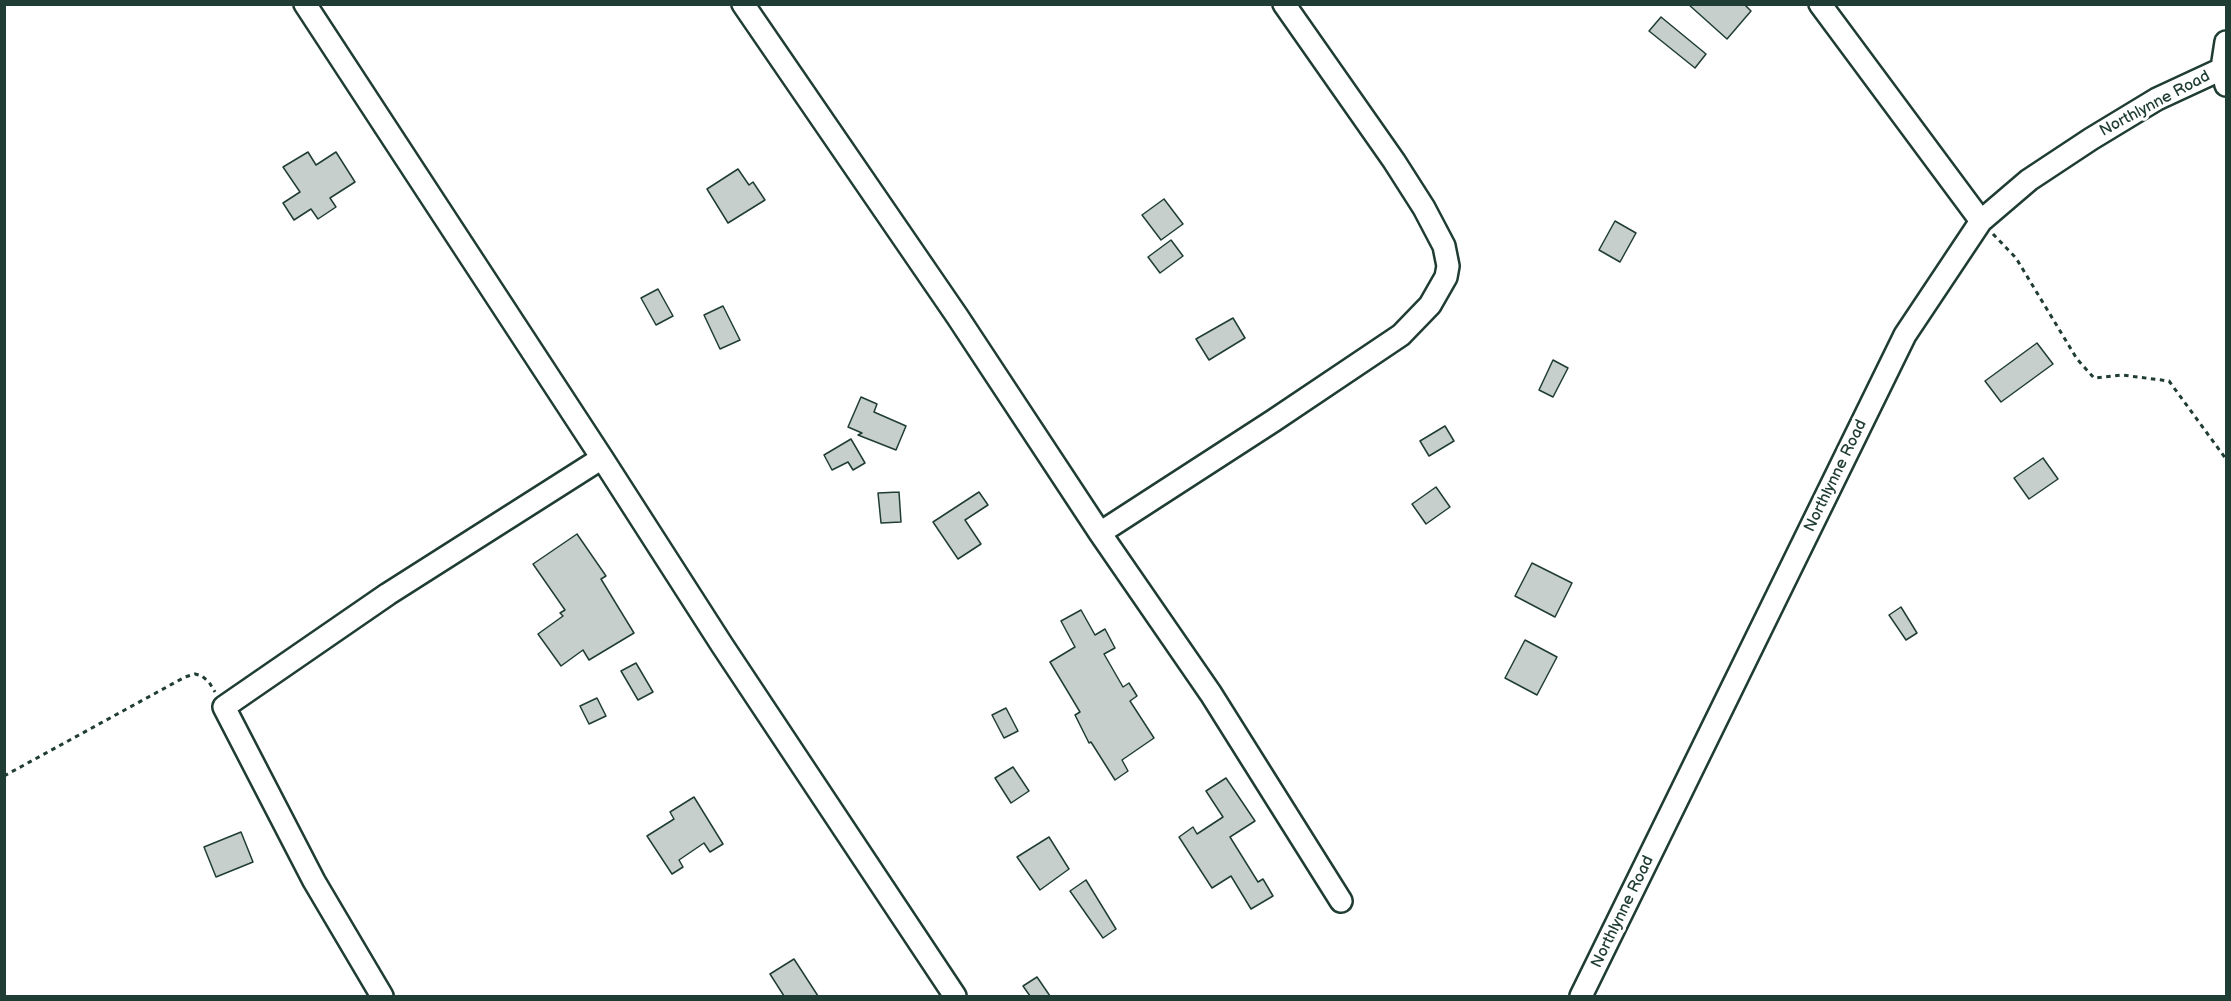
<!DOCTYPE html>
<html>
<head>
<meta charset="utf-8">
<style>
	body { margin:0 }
	#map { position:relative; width:2231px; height:1001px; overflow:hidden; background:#fff; font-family:"Balsamiq Sans",sans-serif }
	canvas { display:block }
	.frame { position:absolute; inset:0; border:6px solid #1f3d34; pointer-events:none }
</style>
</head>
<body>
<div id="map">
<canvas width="2231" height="1001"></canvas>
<div class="frame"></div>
</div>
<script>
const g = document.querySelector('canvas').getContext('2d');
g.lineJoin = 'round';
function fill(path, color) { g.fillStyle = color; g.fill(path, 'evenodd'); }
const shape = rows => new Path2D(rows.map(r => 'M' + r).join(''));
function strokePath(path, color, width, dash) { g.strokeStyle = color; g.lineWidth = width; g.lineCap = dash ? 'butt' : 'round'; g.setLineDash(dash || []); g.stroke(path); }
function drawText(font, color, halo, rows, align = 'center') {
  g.font = font + ' "Balsamiq Sans",sans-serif'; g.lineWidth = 6; g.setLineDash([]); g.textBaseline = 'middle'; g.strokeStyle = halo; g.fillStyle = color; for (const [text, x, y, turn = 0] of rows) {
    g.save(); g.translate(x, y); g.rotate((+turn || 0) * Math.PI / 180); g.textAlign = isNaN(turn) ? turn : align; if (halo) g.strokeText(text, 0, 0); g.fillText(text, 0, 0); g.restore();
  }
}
const building = shape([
	[1688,4,1744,4,1751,11,1727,39,1688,4],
	[1661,17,1706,54,1695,68,1649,31,1661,17],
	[308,152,316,165,336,152,355,182,330,198,336,207,318,219,311,209,294,220,283,203,300,192,283,167,308,152],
	[738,169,749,185,753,182,765,200,728,223,707,189,738,169],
	[1164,199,1183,224,1161,240,1142,215,1164,199],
	[1615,221,1636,233,1620,262,1599,250,1615,221],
	[1171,240,1183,256,1160,273,1148,257,1171,240],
	[658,289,673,316,656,325,641,298,658,289],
	[723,306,740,340,720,349,704,315,723,306],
	[1233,318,1245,338,1209,360,1196,339,1233,318],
	[2037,343,2053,364,2001,402,1985,381,2037,343],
	[1553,360,1568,368,1553,397,1539,390,1553,360],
	[861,397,877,404,874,412,906,426,896,450,858,435,862,433,848,427,861,397],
	[1445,426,1454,441,1429,456,1420,441,1445,426],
	[851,439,865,463,853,470,848,462,832,470,824,455,851,439],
	[2043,458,2058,479,2029,499,2014,478,2043,458],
	[1436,487,1450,507,1426,524,1412,504,1436,487],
	[899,492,901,522,881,523,878,493,899,492],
	[979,492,988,505,965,520,981,544,958,559,933,522,979,492],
	[577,534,606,576,601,579,634,633,589,660,583,650,561,666,538,634,563,616,560,613,565,610,533,564,577,534],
	[1532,563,1572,583,1555,617,1515,596,1532,563],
	[1901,607,1917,633,1906,640,1889,615,1901,607],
	[1081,610,1095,635,1105,629,1115,648,1104,654,1123,687,1129,683,1137,696,1130,701,1154,738,1122,760,1128,771,1115,780,1091,742,1089,743,1075,715,1080,712,1050,662,1075,647,1061,621,1081,610],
	[1525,640,1557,657,1537,695,1505,678,1525,640],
	[636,663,653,692,638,700,621,671,636,663],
	[597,698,606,716,589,724,580,706,597,698],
	[1006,708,1018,731,1004,738,992,715,1006,708],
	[1013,767,1029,791,1011,803,995,778,1013,767],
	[1226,778,1255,821,1230,837,1258,882,1263,879,1273,896,1251,909,1231,876,1212,888,1179,837,1193,827,1197,834,1223,817,1206,791,1226,778],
	[694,797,723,844,710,852,704,843,679,860,683,867,672,874,647,836,674,819,670,812,694,797],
	[241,832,253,862,216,877,204,847,241,832],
	[1049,837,1069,869,1040,890,1017,857,1049,837],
	[1086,880,1116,929,1103,938,1070,891,1086,880],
	[794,959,818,996,784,996,770,974,794,959],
	[1037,977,1050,996,1030,996,1023,986,1037,977]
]);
fill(building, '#c7cfcc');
strokePath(building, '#1f3d34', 1.5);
const street = shape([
	[305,4,602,458,722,645,955,996],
	[743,4,957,316,1100,533,1211,694,1341,901],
	[1820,4,1981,221],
	[2226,42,2222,68,2226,85],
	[1100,533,1273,421,1401,335,1430,305,1446,277,1448,266,1444,246,1424,208,1394,161,1284,4],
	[382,996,314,881,224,707,388,594,602,458],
	[1581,996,1905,335,1981,221,2029,180,2091,139,2157,99,2226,67]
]);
strokePath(street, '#1f3d34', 26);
strokePath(shape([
	[1993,234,2016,258,2077,359,2094,378,2122,375,2169,381,2226,459],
	[4,776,185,677,195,674,202,676,209,682,215,692]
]), '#1f3d34', 3, [4.5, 4.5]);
strokePath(street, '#fff', 21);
drawText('16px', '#1f3d34', '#fff', [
	["Northlynne Road",2155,104,-28],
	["Northlynne Road",1836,476,-64],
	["Northlynne Road",1623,912,-64]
]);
</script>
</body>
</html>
